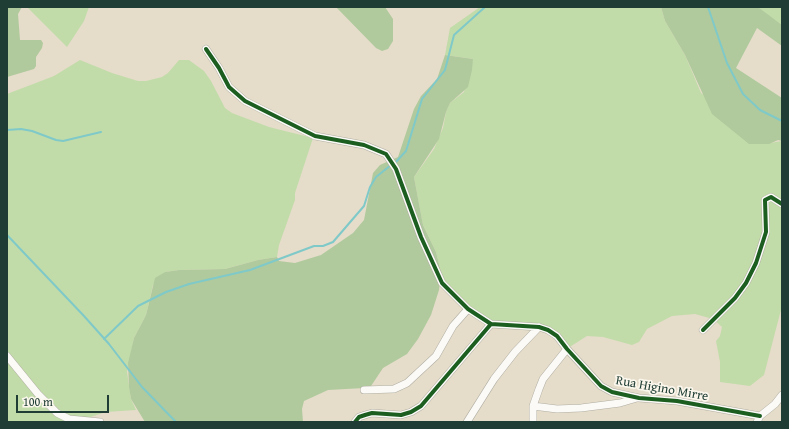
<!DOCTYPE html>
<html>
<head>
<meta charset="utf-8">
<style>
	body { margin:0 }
	#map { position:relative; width:789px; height:429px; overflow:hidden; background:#e5dcca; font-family:"Gentium Book Plus",serif }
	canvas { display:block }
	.frame { position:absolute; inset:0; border:8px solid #1f3d34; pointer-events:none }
	.scale { position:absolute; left:16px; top:395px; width:93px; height:18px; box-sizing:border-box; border:2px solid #1f3d34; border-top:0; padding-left:5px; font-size:12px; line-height:14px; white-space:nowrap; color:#1f3d34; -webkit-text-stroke:3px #fbf7ec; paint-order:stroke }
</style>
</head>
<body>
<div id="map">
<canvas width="789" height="429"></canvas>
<div class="frame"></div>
<div class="scale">100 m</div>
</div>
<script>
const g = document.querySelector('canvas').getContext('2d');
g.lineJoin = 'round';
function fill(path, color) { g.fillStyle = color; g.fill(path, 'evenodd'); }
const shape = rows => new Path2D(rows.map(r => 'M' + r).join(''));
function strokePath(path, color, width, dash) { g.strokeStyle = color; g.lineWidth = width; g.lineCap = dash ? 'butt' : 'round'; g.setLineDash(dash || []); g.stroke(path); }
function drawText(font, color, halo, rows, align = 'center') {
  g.font = font + ' "Gentium Book Plus",serif'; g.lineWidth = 3.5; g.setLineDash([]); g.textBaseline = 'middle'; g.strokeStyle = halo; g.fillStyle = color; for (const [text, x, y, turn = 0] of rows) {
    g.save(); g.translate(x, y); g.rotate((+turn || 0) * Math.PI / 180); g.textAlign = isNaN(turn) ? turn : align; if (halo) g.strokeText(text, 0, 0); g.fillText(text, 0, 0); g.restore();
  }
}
fill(shape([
	[27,7,89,7,84,21,67,47],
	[480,7,661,7,665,21,685,55,701,93,770,143,782,141,782,306,764,375,750,386,720,382,720,362,716,341,720,336,722,327,713,319,695,314,672,316,647,329,639,342,632,345,603,337,587,336,568,348,549,327,491,323,440,281,441,272,436,252,423,225,414,177,434,149,443,128,446,112,450,103,464,92,473,59,445,55,450,28],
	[758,7,782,7,782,25,766,14],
	[80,60,112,73,138,81,146,81,162,77,168,73,179,60,189,60,204,71,211,81,225,108,232,113,269,127,313,138,295,193,295,200,279,245,277,257,258,260,225,269,179,270,165,272,153,285,146,315,134,338,127,372,131,399,136,410,106,412,75,422,7,422,7,94,54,76]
]), '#c2dca9');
fill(shape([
	[7,7,22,7,18,14,20,40,41,40,43,43,42,48,36,57,36,66,34,69,7,77],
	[336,7,385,7,393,19,393,41,388,49,382,51,376,48],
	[661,7,758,7,782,25,782,46,757,28,736,68,782,98,782,141,778,140,769,144,749,144,712,114,685,55,665,21],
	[445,55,473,59,472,70,468,87,450,103,446,112,439,139,414,177,423,225,436,252,441,272,439,290,431,315,418,339,407,354,383,368,371,386,364,388,328,390,304,401,302,409,303,422,145,422,131,399,129,387,128,363,134,338,146,315,155,278,165,272,179,270,225,269,258,260,277,257,279,261,295,263,321,255,353,233,364,220,373,173,380,165,398,157,414,109,421,96,437,79]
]), '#b0ca9d');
strokePath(shape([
	[708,7,727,63,743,94,760,110,782,121],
	[7,130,21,129,32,131,56,140,63,141,101,132],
	[395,163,406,151,422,99,445,70,454,35,485,7],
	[7,235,84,316,109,344,142,387,176,422],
	[104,339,138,306,166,292,189,284,250,270,314,246,323,246,333,242,364,206,370,187,376,177,391,165]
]), '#7fc9c9', 2);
const street = shape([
	[206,49,219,68,229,87,245,101,315,136,364,145,386,154,396,169,421,237,442,283,468,309,491,324,539,327,548,330,557,336,567,349,601,386,612,392,639,398,677,401,760,416],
	[703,330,735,298,746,283,756,263,766,232,765,200,771,197,782,204],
	[7,356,38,394,57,413,69,419,100,422],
	[364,390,394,389,407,383,436,356,453,326,468,309],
	[533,406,557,409,581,408,620,403,637,398],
	[355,422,359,417,365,415,372,413,401,415,411,412,421,406,491,324],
	[467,422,494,379,515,352,539,327],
	[533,422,533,406,539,389,543,379,567,349],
	[757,422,760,416,775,404,782,395]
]);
strokePath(street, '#b0aea2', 8);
strokePath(street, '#fbfaf7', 7);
strokePath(shape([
	[206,49,219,68,229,87,245,101,315,136,364,145,386,154,396,169,421,237,442,283,468,309,491,324,539,327,548,330,557,336,567,349,601,386,612,392,639,398,677,401,760,416],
	[703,330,735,298,746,283,756,263,766,232,765,200,771,197,782,204],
	[355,422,359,417,365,415,372,413,401,415,411,412,421,406,491,324]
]), '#1b5e20', 4);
drawText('13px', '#1f3d34', '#fbf7ec', [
	["Rua Higino Mirre",662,389,10]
]);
</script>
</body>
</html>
